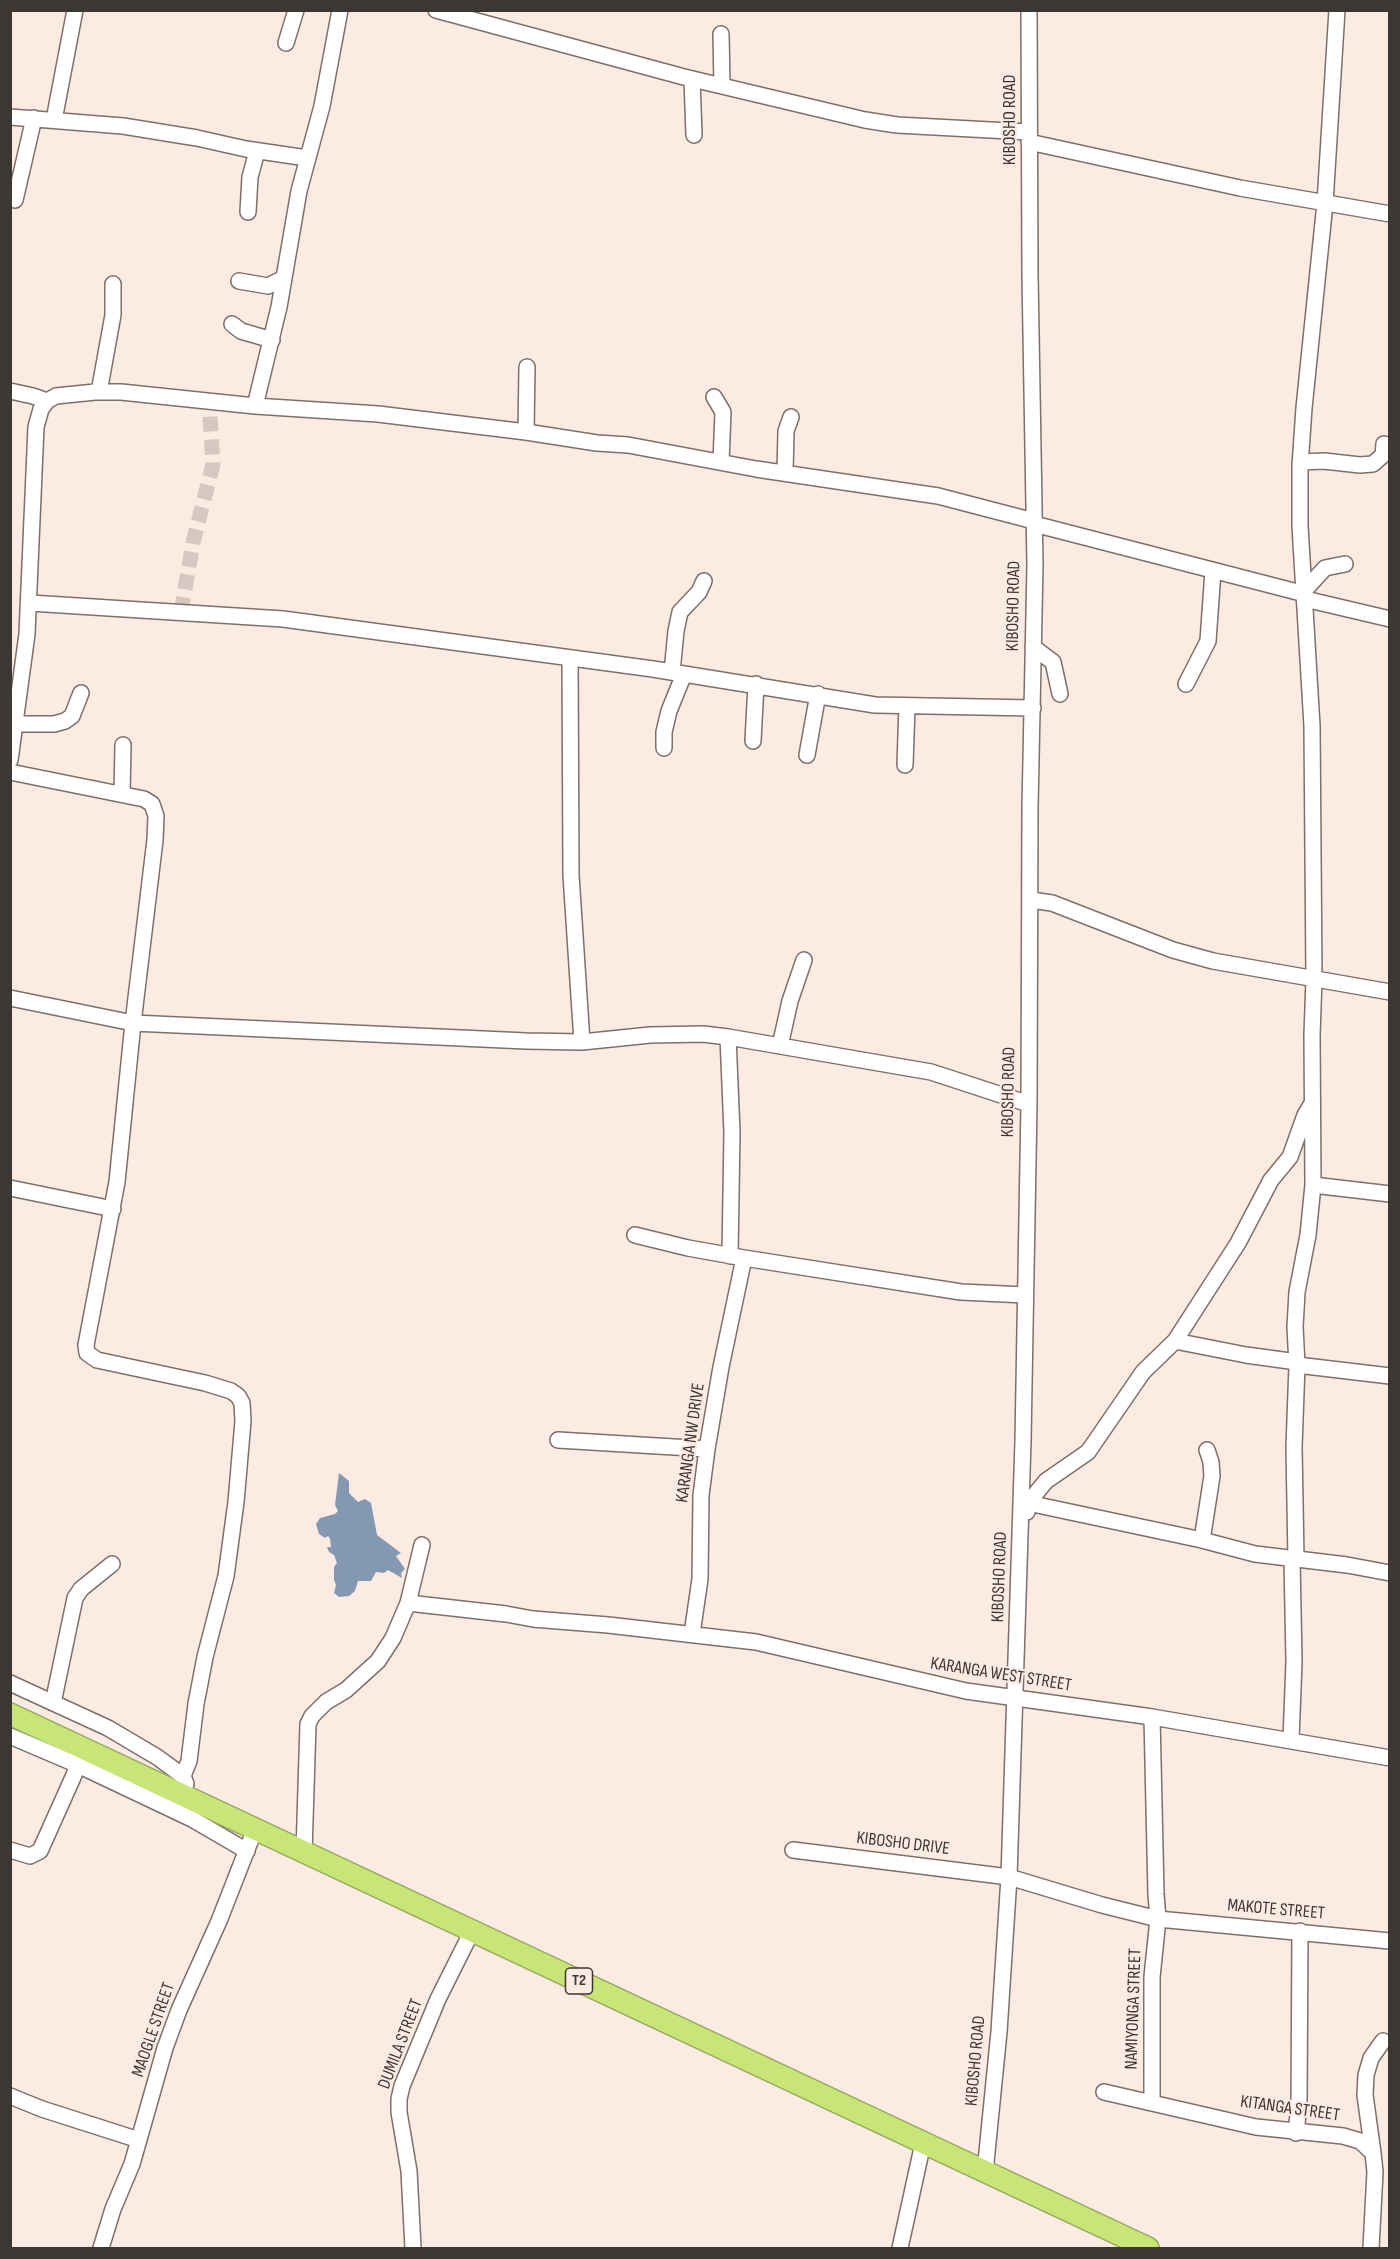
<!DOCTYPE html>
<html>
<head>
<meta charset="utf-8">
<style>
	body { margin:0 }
	#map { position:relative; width:1400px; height:2259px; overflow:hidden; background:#fcebe3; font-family:"Sofia Sans Condensed",sans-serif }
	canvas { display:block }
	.frame { position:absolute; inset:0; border:12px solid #3d3734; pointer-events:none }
</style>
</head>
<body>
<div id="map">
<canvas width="1400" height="2259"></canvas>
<div class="frame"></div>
</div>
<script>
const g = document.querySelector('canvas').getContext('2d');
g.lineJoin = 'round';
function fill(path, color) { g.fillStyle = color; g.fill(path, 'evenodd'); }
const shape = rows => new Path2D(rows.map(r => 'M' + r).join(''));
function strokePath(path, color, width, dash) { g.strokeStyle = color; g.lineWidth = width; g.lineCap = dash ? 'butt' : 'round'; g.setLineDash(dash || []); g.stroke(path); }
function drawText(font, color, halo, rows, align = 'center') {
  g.font = font + ' "Sofia Sans Condensed",sans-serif'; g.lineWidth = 4.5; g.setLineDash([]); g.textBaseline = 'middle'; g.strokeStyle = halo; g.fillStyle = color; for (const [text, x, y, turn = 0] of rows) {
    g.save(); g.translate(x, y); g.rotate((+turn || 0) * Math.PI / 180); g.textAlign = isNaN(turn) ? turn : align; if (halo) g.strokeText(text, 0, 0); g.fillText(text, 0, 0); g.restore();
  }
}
fill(shape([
	[339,1473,349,1481,349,1493,358,1502,365,1499,371,1503,377,1535,401,1553,396,1556,405,1569,401,1573,402,1578,388,1570,384,1573,376,1572,371,1581,358,1581,355,1591,349,1596,339,1597,334,1593,336,1585,334,1580,334,1567,337,1563,334,1555,329,1552,327,1547,331,1547,330,1539,328,1536,325,1538,319,1534,316,1524,320,1518,335,1514,338,1511,335,1505]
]), '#8598b1');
strokePath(shape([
	[181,612,193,543,213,464,209,401]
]), '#d6c7c0', 15, [15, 8]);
const minor = shape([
	[436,10,684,77,865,120,897,125,1028,132],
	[721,34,722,86],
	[286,43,296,10],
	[692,79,694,135],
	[10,117,123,126,197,138,246,149,307,158],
	[54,120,75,10],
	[1029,142,1240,188,1390,214],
	[15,200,34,118],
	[248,212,250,177,257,151],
	[239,281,268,286,284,278],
	[232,324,241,331,272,340],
	[10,391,33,396,47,401],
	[99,392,113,315,113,284],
	[714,397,723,412,721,462],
	[255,406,279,307,299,191,322,106,340,10],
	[526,432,527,367],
	[1300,462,1324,461,1360,465,1373,464,1383,455,1384,444],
	[785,473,786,431,791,417],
	[1034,524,1305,594],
	[1304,591,1325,568,1345,564],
	[1305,599,1390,619],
	[30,603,283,619,653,669,875,705,1033,708],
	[1033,647,1053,662,1060,694],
	[570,658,571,875,582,1042],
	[672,672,676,631,680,612,699,592,704,581],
	[1186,684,1208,641,1213,571],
	[16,724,54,724,65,721,72,716,81,693],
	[753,741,756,684],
	[664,748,664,732,669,711,684,674],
	[807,755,818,694],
	[10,760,27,634,36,427,41,409,47,401,56,396,95,392,121,392,255,406,378,414,526,432,597,443,628,445,756,469,938,496,1034,521],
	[905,765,907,706],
	[10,772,144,799,152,804,156,816,155,840,133,1023,117,1182,86,1345,87,1353,97,1360,205,1383,231,1391,238,1396,242,1403,243,1421,236,1502,226,1576,205,1657,196,1704,189,1761,183,1776],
	[122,794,123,745],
	[1031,900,1052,903,1173,950,1213,961,1390,992],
	[10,998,133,1023,526,1041,582,1042,650,1035,703,1034,728,1037,931,1072,1029,1104],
	[728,1037,732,1132,730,1256],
	[780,1046,790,1001,804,960],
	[1313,1185,1390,1194],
	[10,1188,113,1209],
	[635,1235,688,1248,744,1258,961,1292,1025,1295],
	[1175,1341,1246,1355,1297,1362],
	[1297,1365,1390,1376],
	[558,1440,707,1449],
	[1028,1503,1046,1481,1088,1452,1143,1372,1175,1341,1238,1243,1271,1180,1290,1157,1305,1115,1311,1105],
	[1027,1512,1028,1503,1202,1540,1255,1554,1347,1565,1390,1573],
	[1202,1540,1212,1476,1211,1462,1207,1450],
	[1296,1559,1294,1447,1297,1365,1295,1327,1297,1292,1308,1235,1313,1185,1312,1035,1314,979,1312,726,1300,526,1300,466,1304,408,1325,203,1337,10],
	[408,1603,506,1614,533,1619,608,1625,756,1642,966,1691,1152,1717,1390,1758],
	[692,1634,700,1579,701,1495,707,1449,721,1367,744,1258],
	[10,1683,108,1728,157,1757,183,1776,186,1784],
	[53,1703,75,1598,81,1589,112,1564],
	[1152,1717,1156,1894,1158,1919,1390,1941],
	[10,1736,78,1765,192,1819,247,1851],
	[1291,1740,1294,1662,1292,1559],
	[10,1850,30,1856,40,1851,74,1775,80,1756],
	[793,1850,1009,1877,1102,1905,1158,1919,1152,1977,1152,2101],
	[304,1852,308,1724,312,1716,326,1702,346,1690,378,1661,393,1638,408,1603,422,1545],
	[1104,2092,1256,2127,1343,2136,1360,2141,1373,2153,1375,2172,1371,2248],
	[10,2096,42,2109,139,2140],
	[1296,2133,1299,2105,1300,1931],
	[1373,2153,1365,2095,1366,2075,1371,2058,1383,2041],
	[985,2172,999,2032,1009,1877,1023,1441,1029,1104,1030,807,1035,565,1030,275,1029,10],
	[101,2248,113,2209,132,2164,165,2048,179,2010,219,1921,255,1829],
	[413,2248,409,2171,399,2112,399,2099,402,2086,438,1999,472,1931],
	[900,2248,923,2143]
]);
const highway = shape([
	[10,1714,1148,2248]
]);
strokePath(minor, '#7e6f68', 18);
strokePath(highway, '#97a860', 24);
strokePath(minor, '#fff', 15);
strokePath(highway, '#c8e577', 21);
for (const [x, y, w] of [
	[579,1981,27]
]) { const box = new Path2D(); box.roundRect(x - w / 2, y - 13, w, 26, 4.5); g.fillStyle = '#fcebe3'; g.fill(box); strokePath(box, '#3d3734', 1.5); }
drawText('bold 16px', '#3d3734', null, [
	["T2",579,1981]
]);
drawText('18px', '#3d3734', '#fcebe3', [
	["KIBOSHO ROAD",1010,120,-90],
	["KIBOSHO ROAD",1014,606,-89],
	["KIBOSHO ROAD",1009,1092,-89],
	["KARANGA NW DRIVE",691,1443,-82],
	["KIBOSHO ROAD",1000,1577,-88],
	["KARANGA WEST STREET",1001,1675,9],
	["KIBOSHO DRIVE",903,1844,7],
	["MAKOTE STREET",1276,1910,5],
	["NAMIYONGA STREET",1134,2009,-88],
	["MAOGLE STREET",154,2030,-71],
	["DUMILA STREET",401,2044,-69],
	["KIBOSHO ROAD",976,2061,-85],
	["KITANGA STREET",1290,2109,8]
]);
</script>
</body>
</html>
